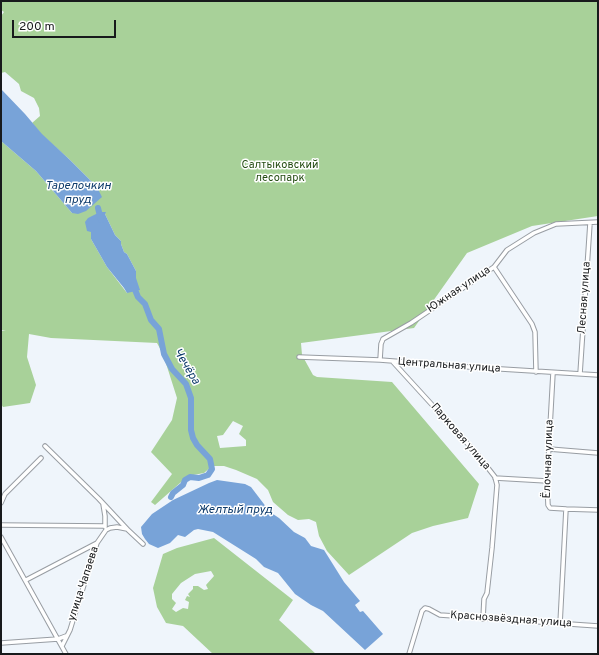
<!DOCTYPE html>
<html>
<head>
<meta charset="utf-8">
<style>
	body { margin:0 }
	#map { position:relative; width:599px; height:655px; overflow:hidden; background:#eff5fb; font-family:Overpass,sans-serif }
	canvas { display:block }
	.frame { position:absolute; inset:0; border:2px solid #181a1c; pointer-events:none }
	.scale { position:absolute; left:12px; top:20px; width:104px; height:18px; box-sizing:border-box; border:2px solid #181a1c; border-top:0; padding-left:5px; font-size:12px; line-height:14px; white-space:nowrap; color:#181a1c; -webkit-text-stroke:3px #fff; paint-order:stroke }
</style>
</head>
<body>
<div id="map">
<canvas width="599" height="655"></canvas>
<div class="frame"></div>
<div class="scale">200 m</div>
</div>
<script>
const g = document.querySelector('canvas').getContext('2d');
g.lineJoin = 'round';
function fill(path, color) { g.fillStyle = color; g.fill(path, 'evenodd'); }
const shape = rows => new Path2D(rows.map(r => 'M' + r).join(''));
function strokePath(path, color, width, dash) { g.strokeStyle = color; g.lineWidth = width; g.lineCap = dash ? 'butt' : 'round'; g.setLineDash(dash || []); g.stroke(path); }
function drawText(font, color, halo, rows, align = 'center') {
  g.font = font + ' Overpass,sans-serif'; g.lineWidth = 3; g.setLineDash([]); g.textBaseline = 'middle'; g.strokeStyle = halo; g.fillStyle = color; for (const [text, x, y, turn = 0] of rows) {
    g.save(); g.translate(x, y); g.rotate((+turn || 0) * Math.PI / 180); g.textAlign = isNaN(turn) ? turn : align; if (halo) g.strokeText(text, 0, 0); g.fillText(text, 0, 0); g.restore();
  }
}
fill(shape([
	[1,1,598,1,598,216,532,226,467,253,414,328,301,343,302,355,313,375,317,377,392,382,479,484,468,518,433,526,412,533,349,575,327,551,319,536,316,522,309,519,298,520,288,515,273,502,268,490,257,479,236,470,224,466,212,466,204,473,188,476,155,505,151,502,172,474,151,452,172,420,177,398,163,354,157,343,51,338,29,334,27,357,36,385,30,403,3,407,1,404,1,331,6,331,1,330,1,141,36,171,72,213,98,191,97,187,69,159,42,135,32,123,40,116,39,108,34,98,21,91,19,84,5,72,1,73,1,16,4,12,1,10],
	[105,214,115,235,121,241,121,244,124,252,127,254,136,271,136,278,127,293,107,267,91,239,91,232],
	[233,421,243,426,239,434,246,440,246,446,220,448,217,436,223,435],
	[214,538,293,600,279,620,316,654,213,654,183,626,166,623,157,607,153,588,163,554,177,548],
	[211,571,214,576,206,585,208,589,204,590,198,586,193,586,193,589,188,594,190,597,187,596,185,600,189,602,188,609,183,608,176,612,172,609,176,603,172,599,172,594,181,583,195,574]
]), '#a8d199');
fill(shape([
	[1,89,25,114,42,134,69,159,97,187,102,197,86,211,78,214,72,213,36,171,1,141],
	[100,212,106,212,105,214,115,235,121,241,121,244,124,252,127,254,136,271,136,278,140,290,127,293,124,288,107,267,91,239,91,232,87,231,85,222,88,218],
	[217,480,245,484,251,487,270,512,279,518,294,532,305,538,311,546,324,550,344,582,360,601,355,605,360,612,363,611,383,634,365,650,323,611,311,605,295,594,278,573,264,567,256,559,213,532,198,529,194,530,185,537,178,535,170,543,158,548,149,544,145,539,142,534,141,527,152,514,173,500,209,483]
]), '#78a3d8');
strokePath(shape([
	[98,208,101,220],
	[133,285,138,297,145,304,151,320,159,329,164,354,172,369,186,384,191,398,191,430,193,438,197,445,210,459,212,469,208,475,199,478,190,477,185,480,183,485,173,493,171,497]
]), '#78a3d8', 6);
const minor = shape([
	[494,267,532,324,535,332,536,372],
	[299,357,380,360,469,367,598,375],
	[380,360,381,344,383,339,411,323,494,267,507,250,534,233,556,224,598,222],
	[393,362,477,454,495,477,497,485,492,548,487,593,484,599,483,619],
	[553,373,547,481,548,505,550,508,566,509,560,624],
	[580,374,590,223],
	[45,446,99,499,127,529,143,544],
	[549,449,598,453],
	[495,478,547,481],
	[1,503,5,494,41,458],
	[103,504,105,516,105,527],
	[566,509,598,510],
	[1,525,105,526],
	[1,537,66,654],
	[26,580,97,543],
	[1,643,58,639,66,636],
	[62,646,70,630,97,543,106,530,110,528,117,527,127,529],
	[409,654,422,611,425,608,429,609,440,615,598,626]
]);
strokePath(minor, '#989da3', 5.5);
strokePath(minor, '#fff', 3.5);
drawText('11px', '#264d14', '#fff', [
	["Салтыковский",280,166],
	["лесопарк",280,179]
]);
drawText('11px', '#181a1c', '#fff', [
	["Южная улица",459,290,-34],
	["Лесная улица",585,298,-86],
	["Центральная улица",449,366,4],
	["Парковая улица",460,437,49],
	["Ёлочная улица",549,459,-88],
	["улица Чапаева",84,584,-72],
	["Краснозвёздная улица",511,620,4]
]);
drawText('italic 12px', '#0e3b6b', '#fff', [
	["Тарелочкин",78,187],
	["пруд",78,201],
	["Чечёра",186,367,59],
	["Желтый пруд",235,511]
]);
</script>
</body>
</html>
